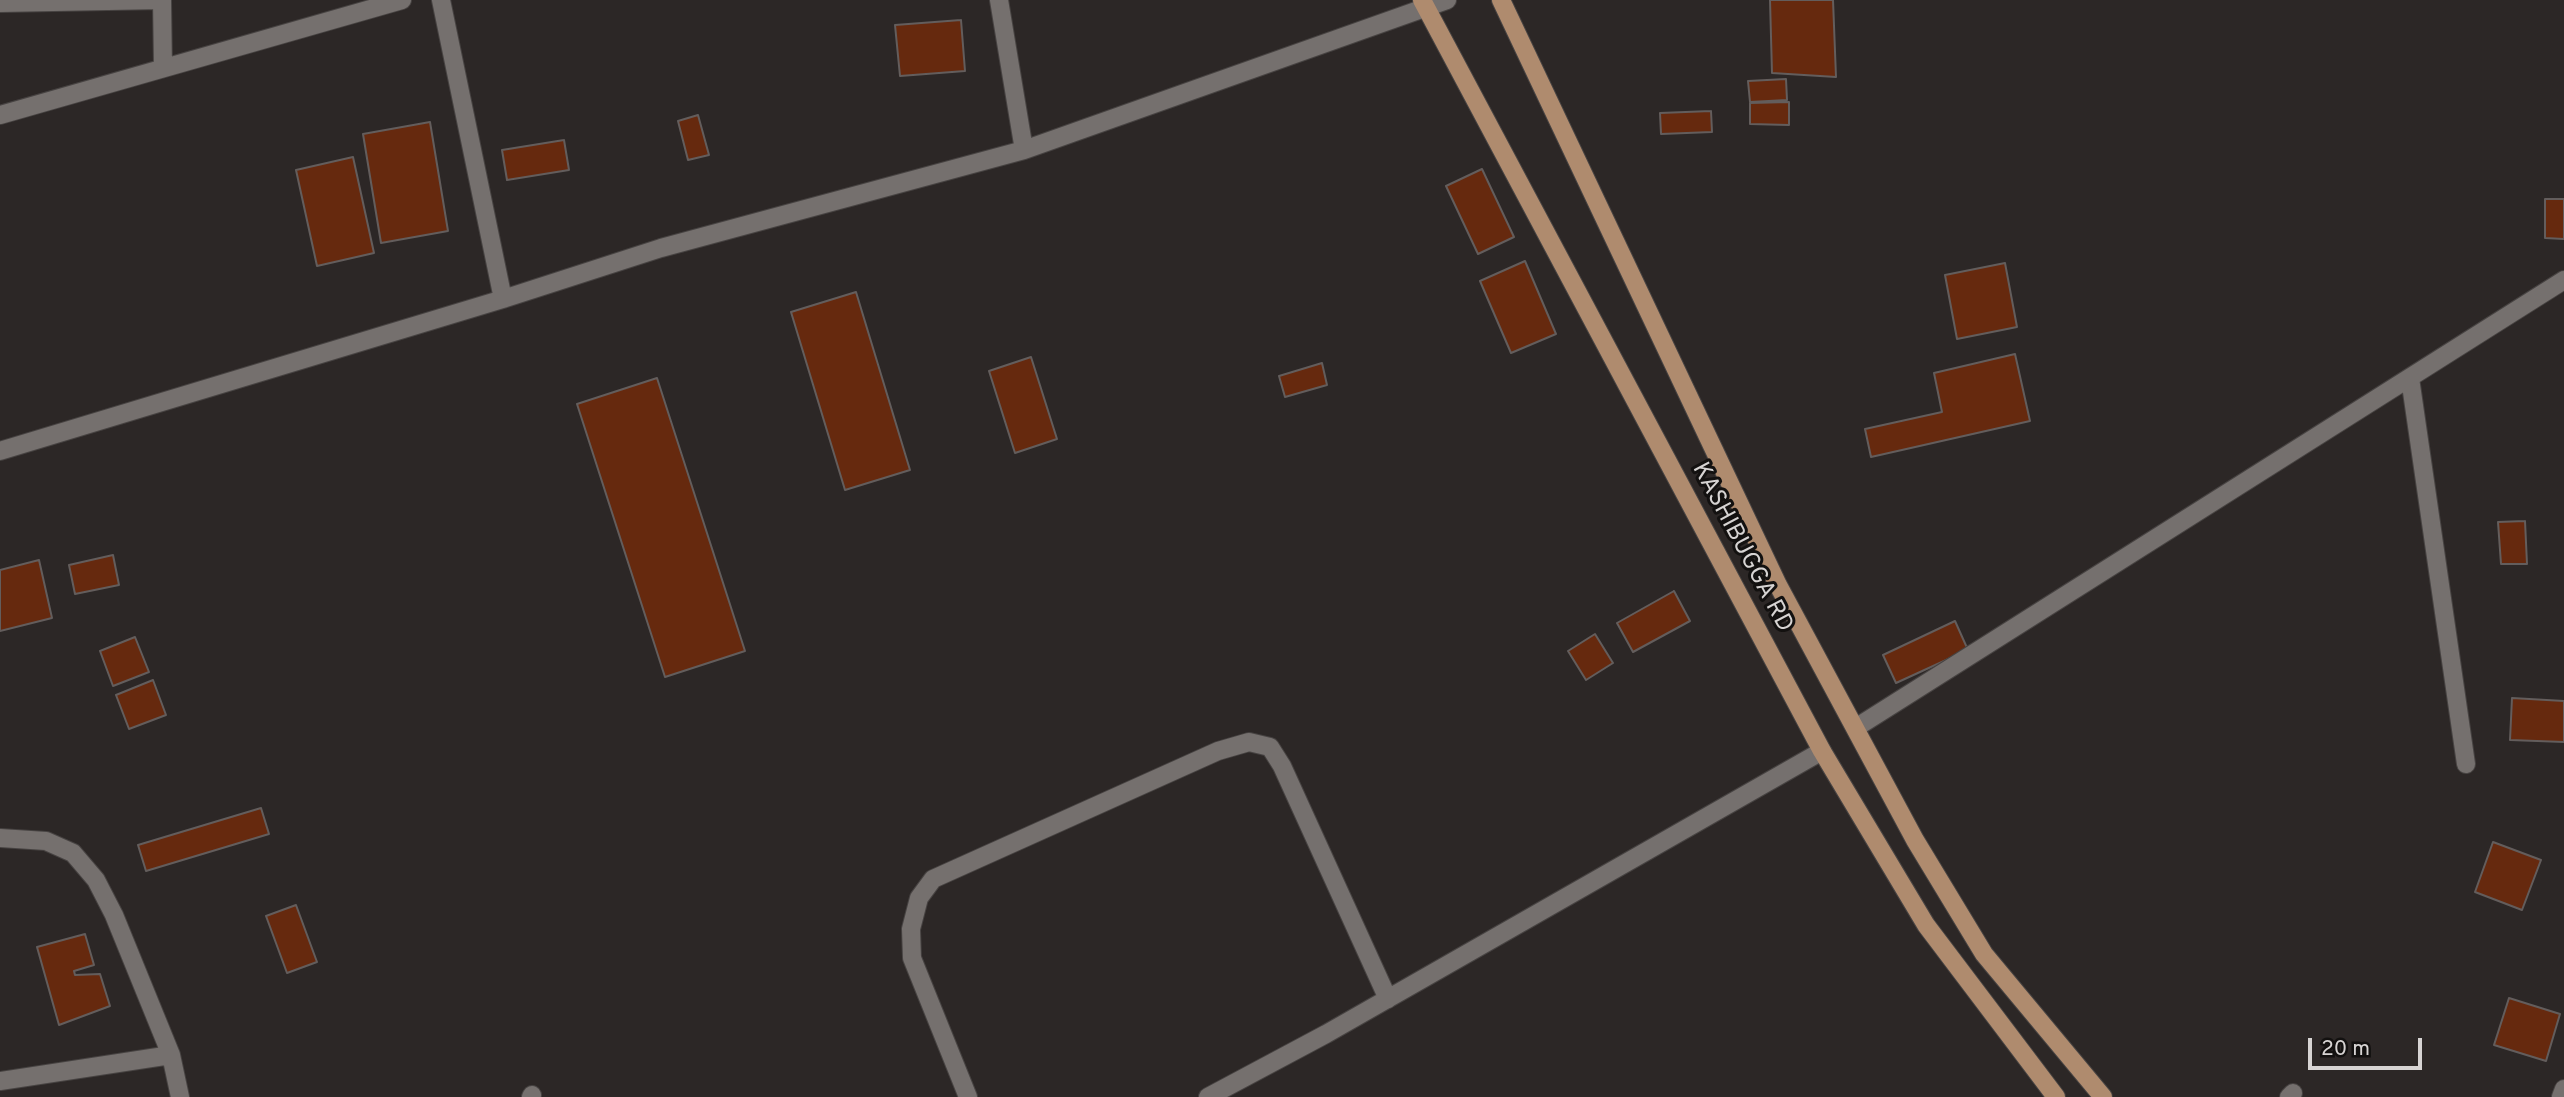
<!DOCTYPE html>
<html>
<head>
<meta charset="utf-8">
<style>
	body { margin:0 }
	#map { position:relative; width:2564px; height:1097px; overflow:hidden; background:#2c2726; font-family:Overpass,sans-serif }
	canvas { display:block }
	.scale { position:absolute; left:2308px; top:1038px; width:114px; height:32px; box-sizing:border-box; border:4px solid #d7d4d3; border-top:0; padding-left:9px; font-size:21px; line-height:24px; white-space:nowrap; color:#d7d4d3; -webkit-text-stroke:5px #131110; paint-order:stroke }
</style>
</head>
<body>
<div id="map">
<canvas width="2564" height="1097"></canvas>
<div class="scale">20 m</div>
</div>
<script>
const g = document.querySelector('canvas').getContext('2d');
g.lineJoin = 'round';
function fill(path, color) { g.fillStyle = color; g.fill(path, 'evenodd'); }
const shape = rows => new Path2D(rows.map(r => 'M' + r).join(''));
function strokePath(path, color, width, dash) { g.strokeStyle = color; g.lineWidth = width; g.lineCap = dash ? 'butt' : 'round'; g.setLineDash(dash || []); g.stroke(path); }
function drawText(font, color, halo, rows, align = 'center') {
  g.font = font + ' Overpass,sans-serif'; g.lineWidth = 6; g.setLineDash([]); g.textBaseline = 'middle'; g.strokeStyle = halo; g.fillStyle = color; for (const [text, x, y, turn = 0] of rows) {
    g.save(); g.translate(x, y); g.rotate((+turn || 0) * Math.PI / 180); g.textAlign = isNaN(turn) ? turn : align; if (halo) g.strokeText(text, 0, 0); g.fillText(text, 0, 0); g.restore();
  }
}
const building = shape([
	[1770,0,1833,0,1836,77,1772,73,1770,0],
	[961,20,965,71,900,76,895,25,961,20],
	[1786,79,1787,100,1750,102,1748,81,1786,79],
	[1789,102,1789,125,1750,124,1750,103,1789,102],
	[1711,111,1712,132,1661,134,1660,113,1711,111],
	[698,115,709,155,688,160,678,121,698,115],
	[430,122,448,231,381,243,363,134,430,122],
	[564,140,569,170,507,180,502,150,564,140],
	[353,157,374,253,317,266,296,170,353,157],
	[1482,169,1514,237,1478,254,1446,186,1482,169],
	[2545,199,2564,199,2564,239,2545,238,2545,199],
	[1525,261,1556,334,1511,353,1480,281,1525,261],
	[2005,263,2017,327,1957,339,1945,275,2005,263],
	[856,292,910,470,845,490,791,312,856,292],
	[2015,354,2030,421,1871,457,1865,429,1942,412,1934,373,2015,354],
	[1031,357,1057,439,1015,453,989,371,1031,357],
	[1322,363,1327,385,1285,397,1279,376,1322,363],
	[657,378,745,651,665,677,577,404,657,378],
	[2525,521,2527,564,2501,564,2498,522,2525,521],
	[113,555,119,585,75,594,69,565,113,555],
	[39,560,52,618,0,631,0,570,39,560],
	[1674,591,1690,621,1633,652,1617,623,1674,591],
	[1955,621,1968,650,1896,683,1883,655,1955,621],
	[1595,634,1613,663,1586,680,1568,651,1595,634],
	[135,637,149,672,113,686,100,651,135,637],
	[153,680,166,715,129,729,116,695,153,680],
	[2512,698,2564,701,2564,742,2510,740,2512,698],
	[261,808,269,834,146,871,138,845,261,808],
	[2493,842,2541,860,2522,910,2475,892,2493,842],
	[296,905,317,962,287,973,266,916,296,905],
	[85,934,94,965,74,971,75,975,100,974,110,1006,59,1025,37,947,85,934],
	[2509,998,2560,1014,2546,1061,2494,1045,2509,998]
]);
fill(building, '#66290e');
strokePath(building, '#635d5c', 2);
const minor = shape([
	[162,0,163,68],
	[441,0,503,299],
	[999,0,1024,150],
	[0,3,162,0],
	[0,115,402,0],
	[2410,378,2466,764],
	[0,451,503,299,661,248,1024,150,1447,0],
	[1857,727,2564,280],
	[0,838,46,841,73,853,96,880,114,915,171,1055,180,1097],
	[0,1081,171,1055],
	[531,1097,532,1095],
	[968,1097,912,958,911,929,919,898,933,879,1218,751,1249,742,1270,747,1282,766,1388,999],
	[1208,1097,1326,1034,1822,751],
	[2289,1097,2293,1093],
	[2561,1097,2564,1089]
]);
const major = shape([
	[1422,0,1822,751,1926,925,2056,1097],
	[1501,0,1778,585,1915,840,1984,954,2103,1097]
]);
strokePath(minor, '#474342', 20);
strokePath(major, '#474342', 20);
strokePath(minor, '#75706e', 18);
strokePath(major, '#af8b6e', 18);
drawText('24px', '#d7d4d3', '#131110', [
	["KASHIBUGGA RD",1741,548,62]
]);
</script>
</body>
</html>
